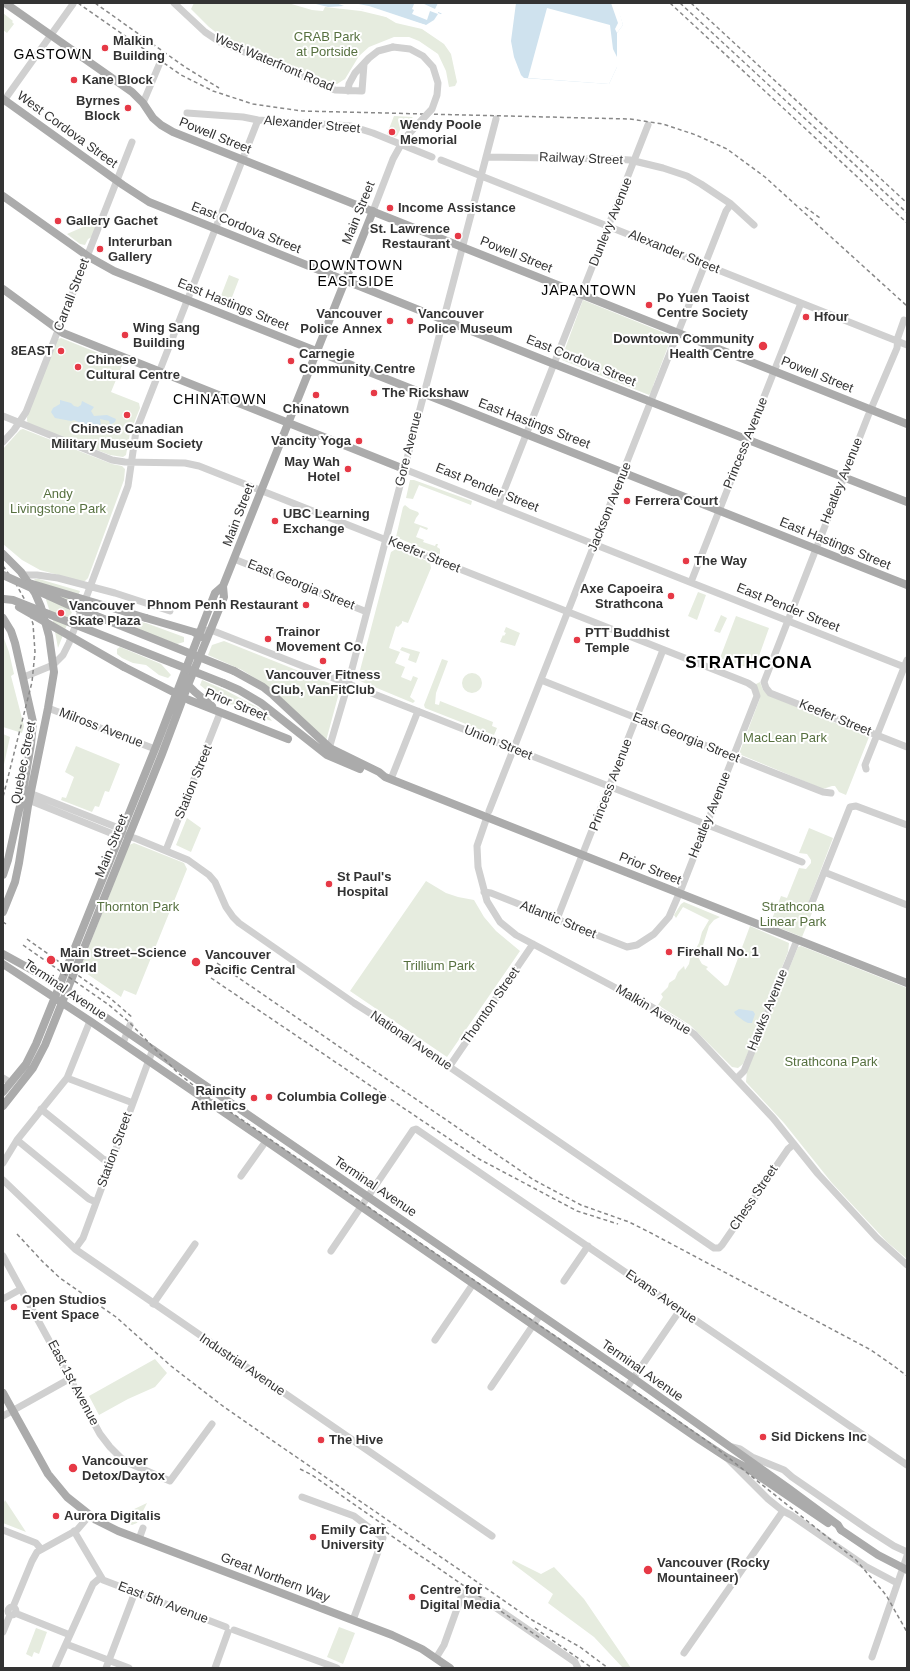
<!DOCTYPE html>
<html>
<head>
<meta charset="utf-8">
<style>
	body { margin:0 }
	#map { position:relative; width:910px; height:1671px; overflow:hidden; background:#fff; font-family:Arial,sans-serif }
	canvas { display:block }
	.frame { position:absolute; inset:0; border:4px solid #333; pointer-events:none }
</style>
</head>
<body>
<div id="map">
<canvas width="910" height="1671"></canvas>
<div class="frame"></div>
</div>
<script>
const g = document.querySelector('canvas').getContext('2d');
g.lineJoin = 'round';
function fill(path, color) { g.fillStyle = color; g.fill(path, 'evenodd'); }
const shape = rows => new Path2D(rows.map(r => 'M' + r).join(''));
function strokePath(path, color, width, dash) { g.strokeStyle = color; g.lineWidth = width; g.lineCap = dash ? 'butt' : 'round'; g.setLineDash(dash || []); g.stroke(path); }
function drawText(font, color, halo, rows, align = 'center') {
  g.font = font + ' Arial,sans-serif'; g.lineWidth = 4; g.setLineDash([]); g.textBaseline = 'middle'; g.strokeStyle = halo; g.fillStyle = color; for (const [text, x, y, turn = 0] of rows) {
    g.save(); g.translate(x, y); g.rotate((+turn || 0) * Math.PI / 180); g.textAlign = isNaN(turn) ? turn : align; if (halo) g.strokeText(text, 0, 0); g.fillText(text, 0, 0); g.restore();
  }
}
fill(shape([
	[194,3,288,3,312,10,323,11,325,7,361,11,386,17,396,23,422,29,444,44,451,54,457,82,455,86,449,87,446,71,438,54,419,41,409,37,394,37,369,47,359,56,345,79,337,84,333,83,233,43,222,37,209,27,191,9],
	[3,13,13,21,12,22,14,24,7,33,3,30],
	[394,116,413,117,402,126,397,136,395,137,387,134],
	[99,220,92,237,88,239,85,245,80,244,67,234],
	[229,275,239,279,229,305,219,301],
	[583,300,672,336,653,386,654,388,649,395,562,360,562,357],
	[61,338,123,363,111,392,139,403,140,408,130,433,126,455,123,457,110,455,29,424,27,421,27,417,56,343,58,339],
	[23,429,112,464,122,466,125,469,124,480,88,578,84,582,40,570,22,560,3,544,3,449,20,430],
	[410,480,414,480,472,501,471,505,419,485,413,499,406,498],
	[405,505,410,509,418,512,419,514,416,518,414,523,428,528,427,530,420,527,416,537,424,540,423,542,435,546,436,544,438,544,437,547,440,549,440,556,396,537,403,507],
	[396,549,430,562,431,568,408,623,402,621,402,623,398,627,396,626,389,648,400,652,395,663,405,667,401,677,411,681,413,676,418,678,410,697,415,701,413,703,360,681,358,678,391,552],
	[34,579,39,579,80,591,58,648,53,621,48,606,43,590],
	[698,592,706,595,697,620,688,616],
	[721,615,727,618,720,633,714,631],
	[736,616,769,628,754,670,720,658],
	[129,620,146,623,184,637,184,642,177,644,145,632,132,625],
	[506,627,520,633,515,646,500,642,503,635,504,636,506,633,504,632],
	[3,636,9,652,14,674,11,676,24,726,22,733,3,727],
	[224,641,339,687,340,689,326,741,261,682,242,670,208,655,212,645],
	[120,647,161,664,171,675,168,678,159,675,146,665,133,663,122,658,117,654,117,649],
	[402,647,420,652,416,663,408,660,410,654,400,650],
	[442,659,448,661,436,693,435,704,439,705,440,701,493,722,492,726,497,728,494,735,425,708,424,705],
	'462 683a10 10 0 1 1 20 0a10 10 0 1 1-20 0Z',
	[202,680,225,690,255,706,265,712,272,721,258,717,237,705,226,704,217,699,200,685],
	[760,682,763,690,768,695,869,737,846,795,839,792,835,786,832,786,823,789,739,754,760,698,756,684],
	[3,734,10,737,3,769],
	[76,746,120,764,109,792,105,791,99,807,95,806,92,812,61,800,62,797,66,798,74,777,65,772],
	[187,818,201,828,191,852,176,845],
	[809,828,833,838,807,906,814,908,802,937,770,924,781,896,787,898,799,868,806,869,811,863,811,860,807,854,799,853],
	[134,843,184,863,187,869,136,995,124,990,121,997,80,969,129,845],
	[426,881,446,893,458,897,474,900,484,917,496,931,520,951,447,1057,350,991],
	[684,902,720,917,714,920,709,926,703,945,703,949,700,952,700,956,698,957,702,964,708,967,706,969,725,986,728,985,750,926,789,943,788,952,755,1037,743,1064,738,1068,732,1067,690,1025,658,1005,663,997,661,994,668,987,669,983,675,979,678,972,684,966,685,970,689,964,690,959,699,943,702,932,709,920,683,907,676,918,674,915,681,904],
	[801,946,907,988,907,1259,887,1242,832,1183,784,1123,746,1082,747,1070,798,947],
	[155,1359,167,1373,155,1387,128,1399,99,1415,89,1396],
	[5,1500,26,1532,3,1523,3,1505],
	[147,1503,137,1523,132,1525,115,1518],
	[513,1560,541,1574,554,1567,584,1599,631,1668,623,1668,594,1637,548,1603,553,1594,512,1563],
	[339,1627,355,1633,343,1664,327,1657],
	[36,1628,47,1632,39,1654,34,1652,32,1657,26,1654]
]), '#e6ecdf');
fill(shape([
	[312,3,448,3,440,16,429,26,387,14,345,6,328,7],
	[516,3,616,3,623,25,617,33,617,67,609,84,524,78,521,75,514,57,511,41],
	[60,400,71,403,74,406,78,407,81,405,82,401,94,407,91,411,94,416,107,415,116,419,115,422,110,425,109,421,100,419,101,425,87,426,74,420,71,421,55,418,51,412,53,408,60,404],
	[739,1009,753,1011,755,1014,752,1023,748,1023,744,1021,736,1015,734,1012]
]), '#cfe2ee');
fill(shape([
	[336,3,353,3,369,6,426,25,434,20,438,14,430,11,427,20,412,14,414,10,412,9,414,4,413,3,422,3,435,9,438,3,450,3,443,14,438,12,438,13,443,15,442,17,430,28,425,29,361,9,335,8,344,6],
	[611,3,617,3,623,25,617,33,615,29,618,23],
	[547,8,610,25,613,49,617,57,617,67,609,84,528,78]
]), '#fff');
strokePath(shape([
	[174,3,205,32,220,42,300,75,329,88,335,90,362,91,364,64],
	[348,91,349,84,355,73,369,58,378,51,393,47],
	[3,102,73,4],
	[143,103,159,65],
	[187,113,243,117,258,120,351,126,373,133,432,157],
	[486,157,615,159,630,160,663,168,687,176,701,184,731,204,754,225],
	[441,160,907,345],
	[373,211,393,159,403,141],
	[904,320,898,337,897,348,868,416,764,682,766,688,770,693,907,747],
	[3,416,112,460,125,462,185,463,199,466,748,683,754,687,757,696,682,887,669,917,654,934,637,945,627,947,491,893,484,892],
	[3,442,14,430,26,412,132,142],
	[404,469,907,668],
	[498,506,648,125],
	[234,559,367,612],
	[23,575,37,575,58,578,115,593,170,611],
	[691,582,801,303],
	[196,632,210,630,216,632,802,862],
	[24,677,53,665,63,655,69,643,128,486,136,431,258,120],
	[541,680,772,772,823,792,831,793],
	[48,708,155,749],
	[328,752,348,684,496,119],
	[866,769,865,765,907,660],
	[391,779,418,711],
	[27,792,116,827,120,833],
	[26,799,113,834,120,833,137,839,188,860,209,875,215,882,226,907,233,917,239,923,354,1003,384,1022,714,1248,719,1248,722,1245,788,1149,794,1144],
	[489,811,726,211,731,204],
	[487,817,477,846,478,867,487,901,500,922,516,935,650,1006,679,1023,694,1034,773,1118,818,1174,877,1238,907,1265],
	[166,850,220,713],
	[824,872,907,905],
	[811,905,850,807,856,806,907,825],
	[557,919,663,650],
	[123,1043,130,1025],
	[449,1067,533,944],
	[3,1078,11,1083],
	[67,1078,133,1103],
	[737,1078,744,1071,797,940],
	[41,1109,103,1159,111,1163],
	[17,1140,89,1199,96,1202],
	[3,1163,17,1140,67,1078,90,1021],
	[241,1176,266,1141],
	[3,1180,75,1249,492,1536],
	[75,1249,83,1238,153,1049],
	[331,1251,413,1130,416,1129,907,1465],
	[3,1256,100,1434,110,1447,121,1458,131,1464,170,1481,212,1424],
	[564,1281,588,1246],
	[3,1299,21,1289],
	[153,1304,195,1244],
	[435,1340,473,1284],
	[491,1387,540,1315],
	[626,1389,680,1310],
	[3,1416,71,1378],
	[732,1447,740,1449,752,1457,784,1470,792,1477,869,1530,894,1546,907,1552],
	[726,1457,768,1499,783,1511,791,1515,865,1566,897,1583],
	[302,1497,354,1516,383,1538,353,1620],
	[3,1530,36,1543,41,1549],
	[74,1531,103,1580,226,1627],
	[139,1539,143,1528],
	'8 1611a4 4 0 1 1 8 0a4 4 0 1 1-8 0Z',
	[13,1607,32,1561,37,1552,77,1530,89,1516],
	[15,1613,70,1635],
	[234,1630,337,1668],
	[3,1632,10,1615],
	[66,1644,129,1668],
	[684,1653,783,1511],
	[872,1657,907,1556],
	[436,1658,444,1645,463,1592,489,1603,575,1662,578,1668],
	[55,1668,93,1584,100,1578],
	[106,1668,135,1592],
	[215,1668,228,1632]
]), '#d0d0d0', 7);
strokePath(shape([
	[5,3,132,92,143,103,153,118,161,125,173,132,907,424],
	[3,99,123,185,149,202,549,362,907,502],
	[3,196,89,257,114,271,907,585],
	[3,289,63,333,404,469],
	[3,554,21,572,35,593,41,607,49,636,54,672,48,708,28,806,19,863,15,882,3,912],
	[3,618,11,631,15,643,33,722,31,744,22,797,8,860,3,875],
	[146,618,194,632,202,637],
	[124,667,189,700,288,739],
	[234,671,263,687,273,695,330,748,379,772,385,777,907,983],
	[223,683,239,690,261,703,327,755,360,769],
	[188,685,195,692,212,706],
	[3,954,54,982,633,1378,788,1488,838,1525,841,1530],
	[3,964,90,1021,266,1141,700,1440,726,1457,747,1468,828,1523],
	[3,1092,26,1064,36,1044,155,749,215,593,223,586],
	[3,1106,33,1068,45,1045,162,754,188,685,224,597,223,586,373,211],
	[3,1393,48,1474,67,1497,96,1520,118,1531,392,1635,422,1649,450,1668]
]), '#ababab', 8);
strokePath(shape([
	[78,3,181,75,213,91,253,104,302,111,630,119,663,124,696,135,727,149,765,177,907,306],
	[95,3,185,67,219,88],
	[670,3,907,223],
	[680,3,907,213],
	[691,3,907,203],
	[805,207,820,218],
	[3,566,16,584,26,602,33,624,35,652,32,682,3,797],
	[3,922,6,924],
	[27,939,110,998,133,1018],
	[23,945,109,1005,129,1022,178,1073,203,1093,710,1443,856,1560,886,1595,907,1632],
	[217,963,534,1180,581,1205,629,1222,649,1232,871,1350,894,1366,907,1376],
	[211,978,479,1159,577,1211,618,1224],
	[17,1234,43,1262,60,1278,116,1317,171,1366,224,1407,532,1620,580,1647,608,1668],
	[300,1469,312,1475,388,1528],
	[380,1528,540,1638],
	[535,1628,592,1668]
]), '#888', 1.5, [4, 3]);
strokePath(shape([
	[393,47,410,49,423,56,433,67,438,83,437,95,432,109,405,138]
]), '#d0d0d0', 7);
strokePath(shape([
	[3,575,69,605,234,671],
	[29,583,146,618],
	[4,599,13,600,223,683],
	[19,607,124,667],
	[841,1530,878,1555,907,1570]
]), '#ababab', 8);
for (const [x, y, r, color] of [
	[105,48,4,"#e63946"],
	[74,80,4,"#e63946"],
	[128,108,4,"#e63946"],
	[392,132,4,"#e63946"],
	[390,208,4,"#e63946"],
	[58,221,4,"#e63946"],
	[458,236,4,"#e63946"],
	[100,249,4,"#e63946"],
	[649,305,4,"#e63946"],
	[806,317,4,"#e63946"],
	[390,321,4,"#e63946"],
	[410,321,4,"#e63946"],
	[125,335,4,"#e63946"],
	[763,346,5,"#e63946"],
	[61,351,4,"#e63946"],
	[291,361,4,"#e63946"],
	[78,367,4,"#e63946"],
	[374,393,4,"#e63946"],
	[316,395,4,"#e63946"],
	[127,415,4,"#e63946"],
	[359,441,4,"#e63946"],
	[348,469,4,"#e63946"],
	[627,501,4,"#e63946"],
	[275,521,4,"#e63946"],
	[686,561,4,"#e63946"],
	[671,596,4,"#e63946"],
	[306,605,4,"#e63946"],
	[61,613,4,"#e63946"],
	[268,639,4,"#e63946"],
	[577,640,4,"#e63946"],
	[323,661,4,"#e63946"],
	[329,884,4,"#e63946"],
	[669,952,4,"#e63946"],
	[51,960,5,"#e63946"],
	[196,962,5,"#e63946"],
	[269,1097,4,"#e63946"],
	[254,1098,4,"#e63946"],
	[14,1307,4,"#e63946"],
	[763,1437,4,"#e63946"],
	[321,1440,4,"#e63946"],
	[73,1468,5,"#e63946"],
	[56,1516,4,"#e63946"],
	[313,1537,4,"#e63946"],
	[648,1570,5,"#e63946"],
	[412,1597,4,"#e63946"]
]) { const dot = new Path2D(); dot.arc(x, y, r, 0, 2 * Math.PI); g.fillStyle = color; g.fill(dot); strokePath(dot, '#fff', 1.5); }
drawText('13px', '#56703f', '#fff', [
	["CRAB Park",327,37],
	["at Portside",327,52],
	["Andy",58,494],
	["Livingstone Park",58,509],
	["MacLean Park",785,738],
	["Thornton Park",138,907],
	["Strathcona",793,907],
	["Linear Park",793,922],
	["Trillium Park",439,966],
	["Strathcona Park",831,1062]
]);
drawText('bold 13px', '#333', '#fff', [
	["Malkin",113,41],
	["Building",113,56],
	["Kane Block",82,80],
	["Byrnes",120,101,"right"],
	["Block",120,116,"right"],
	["Wendy Poole",400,125],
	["Memorial",400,140],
	["Income Assistance",398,208],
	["Gallery Gachet",66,221],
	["St. Lawrence",450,229,"right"],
	["Restaurant",450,244,"right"],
	["Interurban",108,242],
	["Gallery",108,257],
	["Po Yuen Taoist",657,298],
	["Centre Society",657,313],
	["Vancouver",382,314,"right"],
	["Police Annex",382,329,"right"],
	["Vancouver",418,314],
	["Police Museum",418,329],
	["Hfour",814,317],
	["Wing Sang",133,328],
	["Building",133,343],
	["Downtown Community",754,339,"right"],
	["Health Centre",754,354,"right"],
	["8EAST",53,351,"right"],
	["Carnegie",299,354],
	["Community Centre",299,369],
	["Chinese",86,360],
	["Cultural Centre",86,375],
	["The Rickshaw",382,393],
	["Chinatown",316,409,"center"],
	["Chinese Canadian",127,429,"center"],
	["Military Museum Society",127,444,"center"],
	["Vancity Yoga",351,441,"right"],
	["May Wah",340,462,"right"],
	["Hotel",340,477,"right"],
	["Ferrera Court",635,501],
	["UBC Learning",283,514],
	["Exchange",283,529],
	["The Way",694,561],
	["Axe Capoeira",663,589,"right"],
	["Strathcona",663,604,"right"],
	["Phnom Penh Restaurant",298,605,"right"],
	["Vancouver",69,606],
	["Skate Plaza",69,621],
	["Trainor",276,632],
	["Movement Co.",276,647],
	["PTT Buddhist",585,633],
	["Temple",585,648],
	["Vancouver Fitness",323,675,"center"],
	["Club, VanFitClub",323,690,"center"],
	["St Paul's",337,877],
	["Hospital",337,892],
	["Firehall No. 1",677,952],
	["Main Street–Science",60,953],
	["World",60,968],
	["Vancouver",205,955],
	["Pacific Central",205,970],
	["Raincity",246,1091,"right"],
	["Athletics",246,1106,"right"],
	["Columbia College",277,1097],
	["Open Studios",22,1300],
	["Event Space",22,1315],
	["Sid Dickens Inc",771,1437],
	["The Hive",329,1440],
	["Vancouver",82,1461],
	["Detox/Daytox",82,1476],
	["Aurora Digitalis",64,1516],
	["Emily Carr",321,1530],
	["University",321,1545],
	["Vancouver (Rocky",657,1563],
	["Mountaineer)",657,1578],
	["Centre for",420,1590],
	["Digital Media",420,1605]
], 'left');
drawText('13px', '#333', '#fff', [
	["West Waterfront Road",274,63,23],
	["Alexander Street",312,125,5],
	["West Cordova Street",67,130,36],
	["Powell Street",215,136,22],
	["Railway Street",581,159,2],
	["Main Street",359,213,-68],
	["Dunlevy Avenue",611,222,-68],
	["East Cordova Street",246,228,22],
	["Alexander Street",674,252,22],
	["Powell Street",516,255,22],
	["Carrall Street",72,295,-69],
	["East Hastings Street",233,305,22],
	["East Cordova Street",581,361,22],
	["Powell Street",817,375,22],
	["East Hastings Street",534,424,21],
	["Princess Avenue",746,443,-68],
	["Gore Avenue",409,449,-76],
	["Heatley Avenue",842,481,-68],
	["East Pender Street",487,488,22],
	["Jackson Avenue",610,507,-68],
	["Main Street",239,515,-69],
	["East Hastings Street",835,544,22],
	["Keefer Street",424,555,22],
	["East Georgia Street",301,585,22],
	["East Pender Street",788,608,22],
	["Prior Street",236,705,22],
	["Keefer Street",835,718,22],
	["Milross Avenue",101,728,21],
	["East Georgia Street",686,738,22],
	["Union Street",498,743,22],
	["Quebec Street",24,763,-79],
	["Station Street",194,782,-68],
	["Princess Avenue",611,785,-69],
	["Heatley Avenue",710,815,-68],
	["Main Street",112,846,-68],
	["Prior Street",650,869,22],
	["Atlantic Street",558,920,22],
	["Terminal Avenue",65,990,34],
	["Thornton Street",491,1006,-55],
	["Malkin Avenue",653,1010,31],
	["Hawks Avenue",768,1010,-68],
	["National Avenue",411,1041,34],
	["Station Street",115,1150,-70],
	["Terminal Avenue",375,1187,34],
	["Chess Street",754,1198,-56],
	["Evans Avenue",661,1297,35],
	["Industrial Avenue",242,1365,34],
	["Terminal Avenue",642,1371,35],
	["East 1st Avenue",73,1383,62],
	["Great Northern Way",275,1578,21],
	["East 5th Avenue",163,1603,21]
]);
g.letterSpacing = '1px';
drawText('14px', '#000', '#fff', [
	["GASTOWN",53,55],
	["DOWNTOWN",356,266],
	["EASTSIDE",356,282],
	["JAPANTOWN",589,291],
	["CHINATOWN",220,400]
]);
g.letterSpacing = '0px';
g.letterSpacing = '1px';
drawText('bold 17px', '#000', '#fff', [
	["STRATHCONA",749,663]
]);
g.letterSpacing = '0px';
</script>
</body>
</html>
